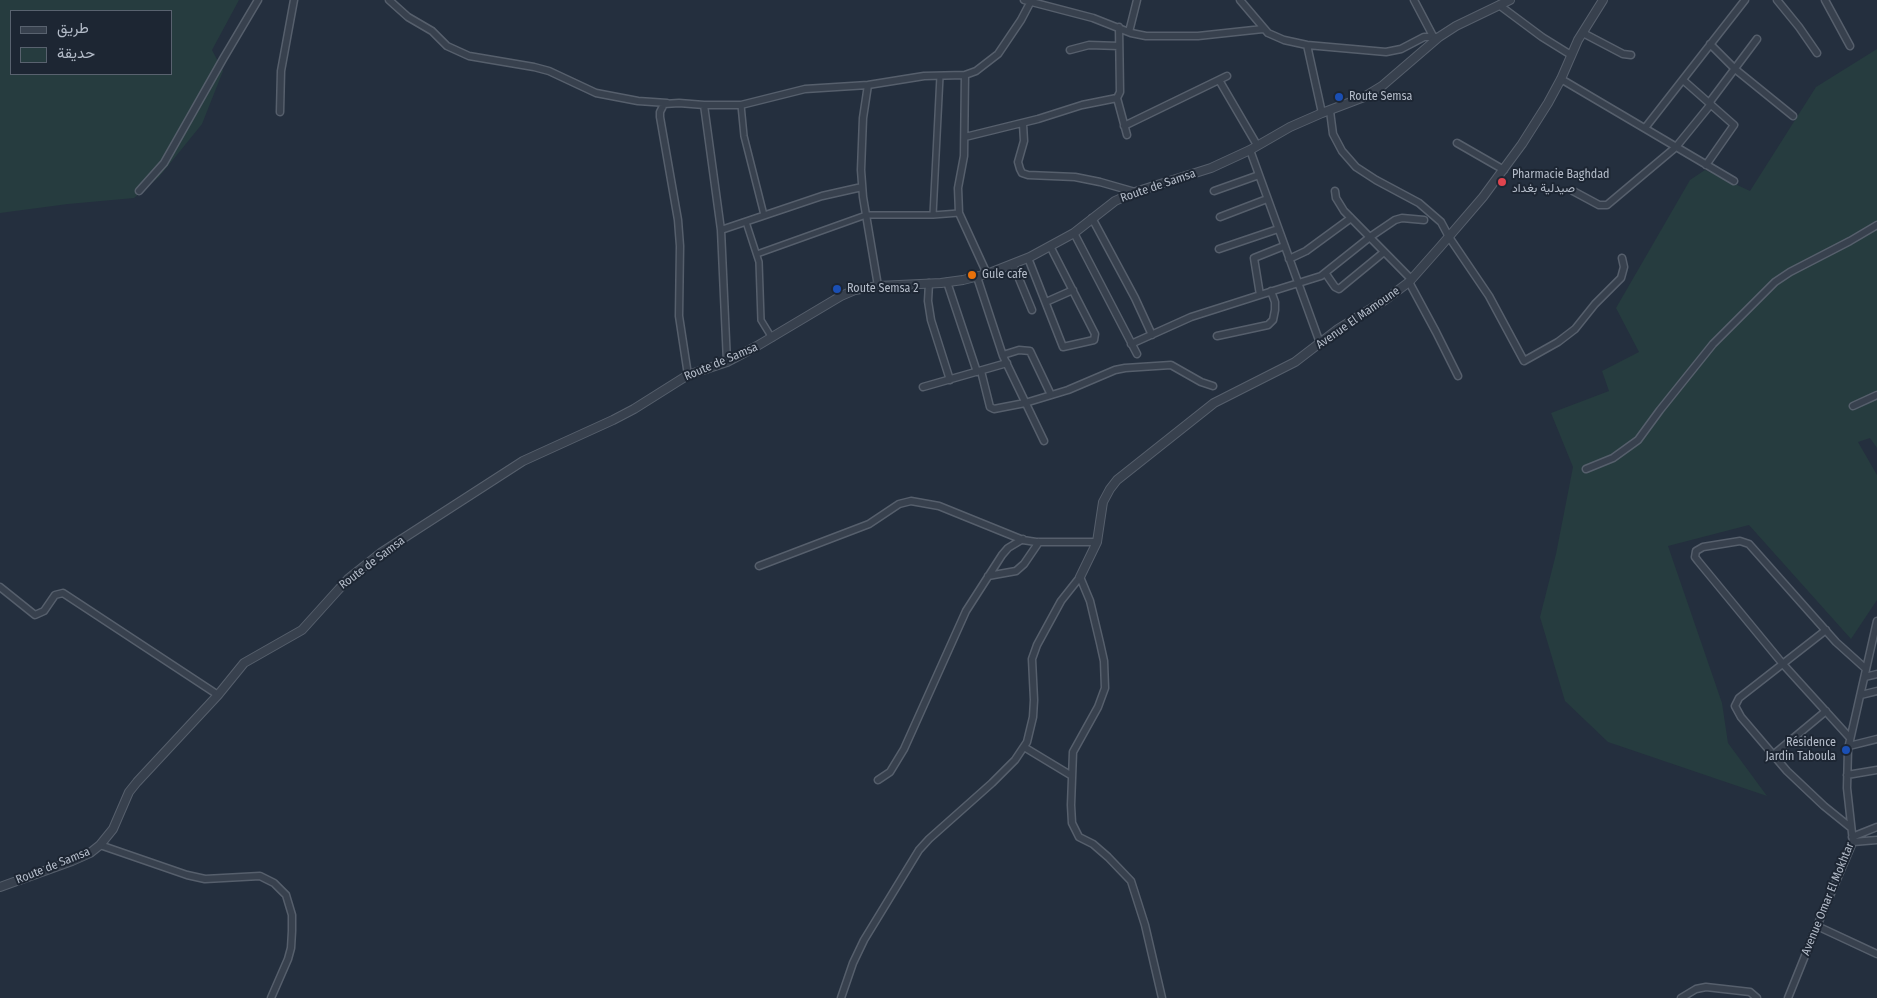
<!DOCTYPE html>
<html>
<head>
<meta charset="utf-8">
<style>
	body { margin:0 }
	#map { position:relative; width:1877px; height:998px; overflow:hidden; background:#242f3e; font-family:"Fira Sans Condensed",Vazirmatn,sans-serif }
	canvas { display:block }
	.legend { position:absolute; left:10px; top:10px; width:162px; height:65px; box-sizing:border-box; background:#1d2633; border:1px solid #59626f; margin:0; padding:6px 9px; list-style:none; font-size:15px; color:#b4bcc9 }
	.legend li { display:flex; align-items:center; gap:10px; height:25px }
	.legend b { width:25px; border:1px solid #59626f }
</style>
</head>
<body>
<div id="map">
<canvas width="1877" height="998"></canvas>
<ul class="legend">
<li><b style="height:6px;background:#38414e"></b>طريق</li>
<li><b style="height:14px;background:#263c3f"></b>حديقة</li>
</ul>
</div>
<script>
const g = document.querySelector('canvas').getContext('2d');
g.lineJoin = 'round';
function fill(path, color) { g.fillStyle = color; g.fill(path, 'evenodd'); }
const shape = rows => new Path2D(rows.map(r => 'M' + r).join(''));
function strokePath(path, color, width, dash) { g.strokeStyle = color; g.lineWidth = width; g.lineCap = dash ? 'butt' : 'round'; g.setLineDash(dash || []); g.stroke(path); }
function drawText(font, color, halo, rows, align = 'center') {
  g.font = font + ' "Fira Sans Condensed",Vazirmatn,sans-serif'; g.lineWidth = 4; g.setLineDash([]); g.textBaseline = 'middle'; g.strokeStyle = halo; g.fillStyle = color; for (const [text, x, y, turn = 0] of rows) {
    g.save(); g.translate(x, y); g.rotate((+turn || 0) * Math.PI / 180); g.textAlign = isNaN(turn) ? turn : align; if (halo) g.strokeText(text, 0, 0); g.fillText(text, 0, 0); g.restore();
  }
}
fill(shape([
	[0,0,239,0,212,50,223,71,202,124,159,177,134,198,68,204,0,213],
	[11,11,171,11,171,74,11,74],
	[1877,49,1877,448,1870,438,1858,442,1877,475,1877,600,1851,639,1749,525,1668,546,1722,703,1728,743,1767,796,1608,742,1565,701,1540,617,1556,554,1573,467,1551,413,1609,391,1602,371,1639,352,1616,308,1690,180,1705,170,1750,191,1816,87]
]), '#263c3f');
const pedestrian = shape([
	[741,105,744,136,764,215],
	[933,215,940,76],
	[746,222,759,262,761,320,772,338],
	[757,254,866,215,933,215,959,213]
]);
const minor = shape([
	[389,0,408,17,432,31,447,46,469,56,534,67,549,71,596,93,638,101,667,103],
	[1024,0,1093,18,1131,33,1146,36,1198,36,1263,29],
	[1240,0,1268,33,1284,40,1307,45,1386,52,1401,49,1424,37,1439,37],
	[1414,0,1433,36],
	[1777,0,1799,27,1817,53],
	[1825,0,1850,46],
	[1499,5,1542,37,1571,55],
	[1129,32,1137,0],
	[1583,33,1623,54,1631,55],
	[1710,44,1735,69,1793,116],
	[1307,45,1322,113],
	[1070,50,1089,45,1119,46],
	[965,75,964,156,958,188,959,213,987,274],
	[1561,79,1734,181],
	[1219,80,1257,145],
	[1683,80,1734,125,1706,165],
	[868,85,863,118,861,170,863,197,878,286],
	[1117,98,1127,135],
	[1709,103,1757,39],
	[704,105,721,230,727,362],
	[1330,111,1333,134,1342,151,1356,167,1376,180,1419,203,1441,222,1449,237,1489,296,1524,361,1558,342,1575,329,1595,304,1621,278,1624,267,1622,258],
	[280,112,281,71,294,0],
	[1023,124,1024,141,1018,162,1020,169,1022,173,1028,175,1075,177,1100,182,1135,192],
	[1124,126,1227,76],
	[1645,128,1745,0],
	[965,137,1038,119,1082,105,1117,98,1120,92,1119,27],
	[1457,143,1504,170],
	[1676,147,1711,104],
	[1250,150,1320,343],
	[139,191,164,163,223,59,258,0],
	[1214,191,1259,175],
	[1335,191,1336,198,1344,211,1411,279],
	[1573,191,1599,205,1607,205,1676,147],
	[1220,217,1267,199],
	[1092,218,1135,298,1152,335],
	[721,230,822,196,862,187],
	[1074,233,1137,354],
	[1284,246,1254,258,1260,295,1321,276,1370,237,1395,220,1402,218,1424,220],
	[1219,249,1278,229],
	[1028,258,1063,347,1094,340,1095,334,1050,246],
	[1289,259,1306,251,1351,218],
	[1013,264,1032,310],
	[1326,274,1335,287,1339,289,1384,252],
	[977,277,1003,356,1044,441],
	[947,282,977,372],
	[1409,282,1436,332,1458,376],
	[929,283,928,301,931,320,950,380],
	[1046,302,1073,290],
	[1217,336,1268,325,1273,320,1275,310,1275,302,1271,291],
	[1131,344,1191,317,1260,295],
	[1003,355,1019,350,1030,351,1051,395],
	[981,371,990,407,994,409,1025,403,1068,390,1115,370,1125,368,1171,365,1201,382,1213,386],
	[688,375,679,316,680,246,678,220,660,117,660,112,664,104,679,103,704,105,741,105,805,89,868,85,924,76,965,75,976,71,998,54,1021,20,1031,1],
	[923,387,1007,363],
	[1853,406,1877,395],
	[1586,469,1613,458,1638,440,1660,410,1713,344,1775,282,1790,272,1850,241,1877,225],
	[759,566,869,524,899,504,911,501,939,506,1023,540,1036,542,1097,542],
	[988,576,1016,571,1024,564,1039,542],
	[0,587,35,615,44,611,55,595,63,593,218,695],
	[1826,630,1739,698,1735,706,1741,717,1787,771,1824,806,1850,827],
	[1865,677,1877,674],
	[1861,695,1877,691],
	[1850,738,1782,663,1698,561,1695,557,1696,551,1703,547,1740,541,1749,544,1836,642,1866,669],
	[1849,746,1877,739],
	[1024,747,1072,776],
	[1773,755,1826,711],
	[1847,775,1877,770],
	[878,780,890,772,904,749,966,611,1002,555,1008,548,1023,539],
	[1852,837,1877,827],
	[1853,842,1877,840],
	[100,845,187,875,205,879,260,876,274,883,286,895,292,915,292,931,291,948,288,959,271,998],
	[1817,926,1877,954],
	[841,998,853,963,864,940,919,850,929,839,992,783,1015,760,1027,742,1033,717,1034,700,1032,659,1037,645,1061,601,1080,577,1090,601,1100,643,1104,661,1105,688,1098,707,1073,752,1071,805,1072,823,1079,837,1093,844,1108,857,1131,881,1145,925,1162,998],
	[1681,998,1696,989,1706,987,1750,992,1757,998],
	[1788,998,1817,926,1853,842,1847,788,1848,749,1877,621]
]);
const tertiary = shape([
	[1080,577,1097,542,1103,502,1110,489,1117,480,1214,403,1295,362,1338,329,1385,300,1409,282,1440,247,1483,197,1522,144,1548,103,1561,79,1578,40,1603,0],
	[0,887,72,861,90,853,100,845,113,829,129,792,137,782,218,695,244,663,302,630,348,579,382,552,523,461,613,420,634,409,688,375,727,362,757,346,841,296,855,290,878,286,941,283,963,280,987,274,1030,257,1074,233,1115,201,1135,192,1211,168,1250,150,1290,127,1322,113,1364,97,1382,86,1439,37,1456,26,1510,0]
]);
strokePath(pedestrian, '#565f6c', 8);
strokePath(minor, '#565f6c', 9);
strokePath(tertiary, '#565f6c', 10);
strokePath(pedestrian, '#38414e', 5);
strokePath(minor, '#38414e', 6);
strokePath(tertiary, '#38414e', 8);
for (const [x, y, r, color] of [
	[1339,97,5,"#1a4fb4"],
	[1502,182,5,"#e0444e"],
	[972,275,5,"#e8710a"],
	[837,289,5,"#1a4fb4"],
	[1846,750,5,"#1a4fb4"]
]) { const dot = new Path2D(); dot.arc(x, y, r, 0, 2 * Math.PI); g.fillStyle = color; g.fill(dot); strokePath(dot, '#1d2633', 2); }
drawText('12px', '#b4bcc9', '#1d2633', [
	["Route Semsa",1349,97],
	["Pharmacie Baghdad",1512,175],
	["صيدلية بغداد",1512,189],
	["Gule cafe",982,275],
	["Route Semsa 2",847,289],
	["Résidence",1836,743,"right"],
	["Jardin Taboula",1836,757,"right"]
], 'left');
drawText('12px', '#b4bcc9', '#1d2633', [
	["Route de Samsa",1158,186,-19],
	["Avenue El Mamoune",1358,318,-35],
	["Route de Samsa",721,362,-23],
	["Route de Samsa",372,563,-37],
	["Route de Samsa",53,866,-22],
	["Avenue Omar El Mokhtar",1828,899,-68]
]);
</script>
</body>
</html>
